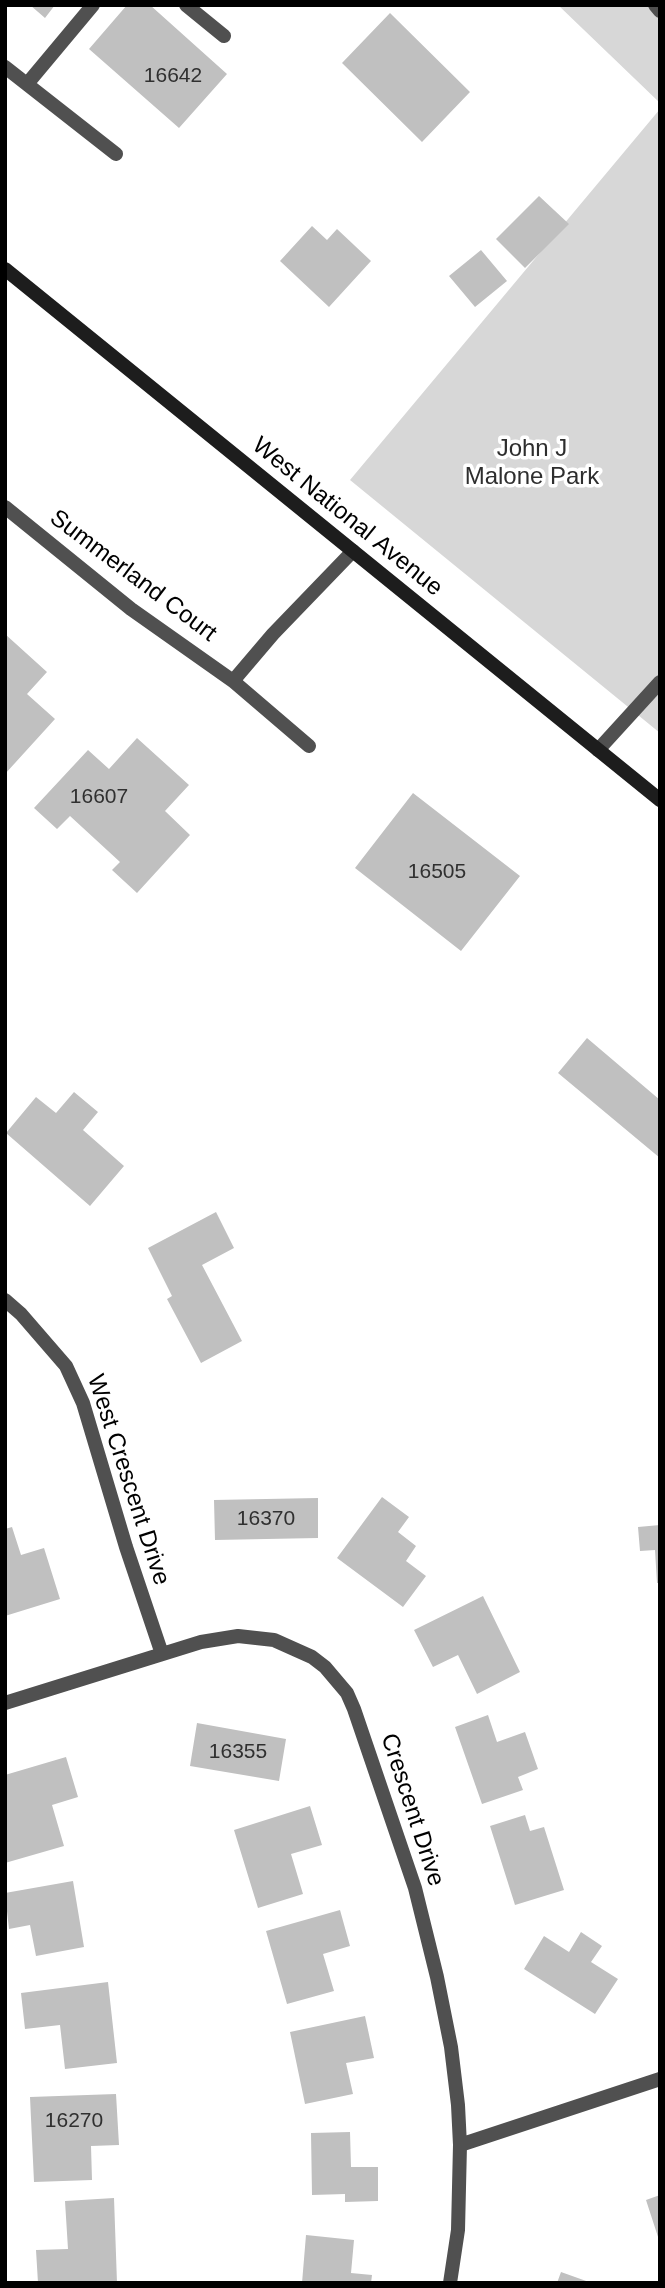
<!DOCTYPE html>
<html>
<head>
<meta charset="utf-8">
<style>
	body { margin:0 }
	#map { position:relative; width:665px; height:2288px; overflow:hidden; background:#fff; font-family:Helvetica,sans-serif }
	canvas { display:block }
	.frame { position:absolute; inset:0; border:7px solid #000; pointer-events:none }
</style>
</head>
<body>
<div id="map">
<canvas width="665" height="2288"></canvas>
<div class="frame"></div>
</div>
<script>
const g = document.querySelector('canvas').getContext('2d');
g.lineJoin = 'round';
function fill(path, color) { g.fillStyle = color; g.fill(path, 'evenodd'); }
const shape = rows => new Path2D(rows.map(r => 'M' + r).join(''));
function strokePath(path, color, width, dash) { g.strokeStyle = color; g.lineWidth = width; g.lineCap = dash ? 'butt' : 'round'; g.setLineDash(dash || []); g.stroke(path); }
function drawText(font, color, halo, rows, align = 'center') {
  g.font = font + ' Helvetica,sans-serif'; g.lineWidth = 7; g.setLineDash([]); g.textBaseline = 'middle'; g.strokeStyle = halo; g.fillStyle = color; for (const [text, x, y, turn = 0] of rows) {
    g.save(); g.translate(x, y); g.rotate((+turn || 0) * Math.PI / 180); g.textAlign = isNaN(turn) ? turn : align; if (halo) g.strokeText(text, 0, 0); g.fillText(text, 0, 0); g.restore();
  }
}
fill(shape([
	[558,5,660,5,660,103],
	[660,109,660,733,350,480]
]), '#d7d7d7');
fill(shape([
	[30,5,55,5,45,18],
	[127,5,150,5,227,74,179,128,89,49],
	[390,13,470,92,422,142,342,63],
	[539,196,569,224,525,268,496,239],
	[312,226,327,240,337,229,371,261,329,307,280,261],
	[481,250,507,281,475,307,449,276],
	[5,634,47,672,27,694,55,719,5,774],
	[137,738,189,785,165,811,190,835,137,893,112,870,120,862,70,816,57,829,34,808,88,750,109,769],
	[413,793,520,876,461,951,355,868],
	[587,1038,660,1100,660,1158,558,1073],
	[74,1092,98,1112,83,1130,124,1166,90,1206,6,1133,36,1097,56,1113],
	[216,1212,234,1248,202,1265,242,1341,201,1363,167,1299,172,1296,148,1248],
	[382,1497,409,1517,398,1532,416,1546,406,1561,426,1576,403,1607,337,1558],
	[318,1498,318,1538,215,1540,214,1500],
	[660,1525,660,1583,657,1583,655,1550,640,1551,638,1527],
	[12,1527,21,1555,44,1548,60,1599,5,1616,5,1529],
	[483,1596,520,1672,477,1694,458,1655,433,1667,414,1630],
	[488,1715,497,1742,525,1732,538,1769,518,1777,523,1790,482,1804,455,1727],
	[197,1723,286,1739,279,1781,190,1766],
	[66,1757,78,1797,52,1805,64,1846,5,1863,5,1775],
	[310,1806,322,1845,291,1854,303,1894,258,1908,234,1830],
	[525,1815,530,1831,544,1827,564,1890,515,1905,490,1826],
	[73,1881,84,1947,36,1956,30,1925,9,1929,5,1893],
	[340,1910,350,1946,323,1954,334,1991,287,2004,266,1931],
	[581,1932,602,1946,591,1962,618,1979,595,2014,524,1969,544,1936,569,1952],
	[108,1982,117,2063,65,2069,60,2025,25,2029,21,1993],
	[365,2016,374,2058,346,2063,353,2094,305,2104,290,2032],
	[116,2094,119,2145,91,2146,92,2180,34,2182,30,2097],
	[350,2132,351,2167,378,2167,378,2201,345,2202,345,2194,312,2195,311,2133],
	[660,2195,660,2240,659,2240,646,2200],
	[114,2198,117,2283,38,2283,36,2250,68,2249,65,2201],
	[306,2235,354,2240,351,2273,372,2275,371,2283,302,2283],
	[561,2272,589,2282,589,2283,557,2283]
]), '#c0c0c0');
strokePath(shape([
	[186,5,224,36],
	[655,5,660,11],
	[5,67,116,154],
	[27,84,93,5],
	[598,750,660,682]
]), '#505050', 14);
strokePath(shape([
	[5,507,131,609,233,681,309,746],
	[233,681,273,634,353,551],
	[5,1300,21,1314,66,1366,83,1403,126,1547,162,1654],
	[5,1703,201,1642,238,1636,274,1640,312,1657,325,1667,347,1693,354,1709,415,1888,437,1977,451,2047,458,2105,460,2145,458,2230,450,2283],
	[460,2145,660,2079]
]), '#505050', 14);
strokePath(shape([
	[5,269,660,800]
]), '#1d1d1d', 14);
drawText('21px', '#303030', null, [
	["16642",173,76],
	["16607",99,797],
	["16505",437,872],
	["16370",266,1519],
	["16355",238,1752],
	["16270",74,2121]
]);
drawText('24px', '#2e2e2e', '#fff', [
	["John J",532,449],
	["Malone Park",532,477]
]);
drawText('24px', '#000', '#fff', [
	["West National Avenue",347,517,39],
	["Summerland Court",133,576,37],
	["West Crescent Drive",128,1480,72],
	["Crescent Drive",412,1810,72]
]);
</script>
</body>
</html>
